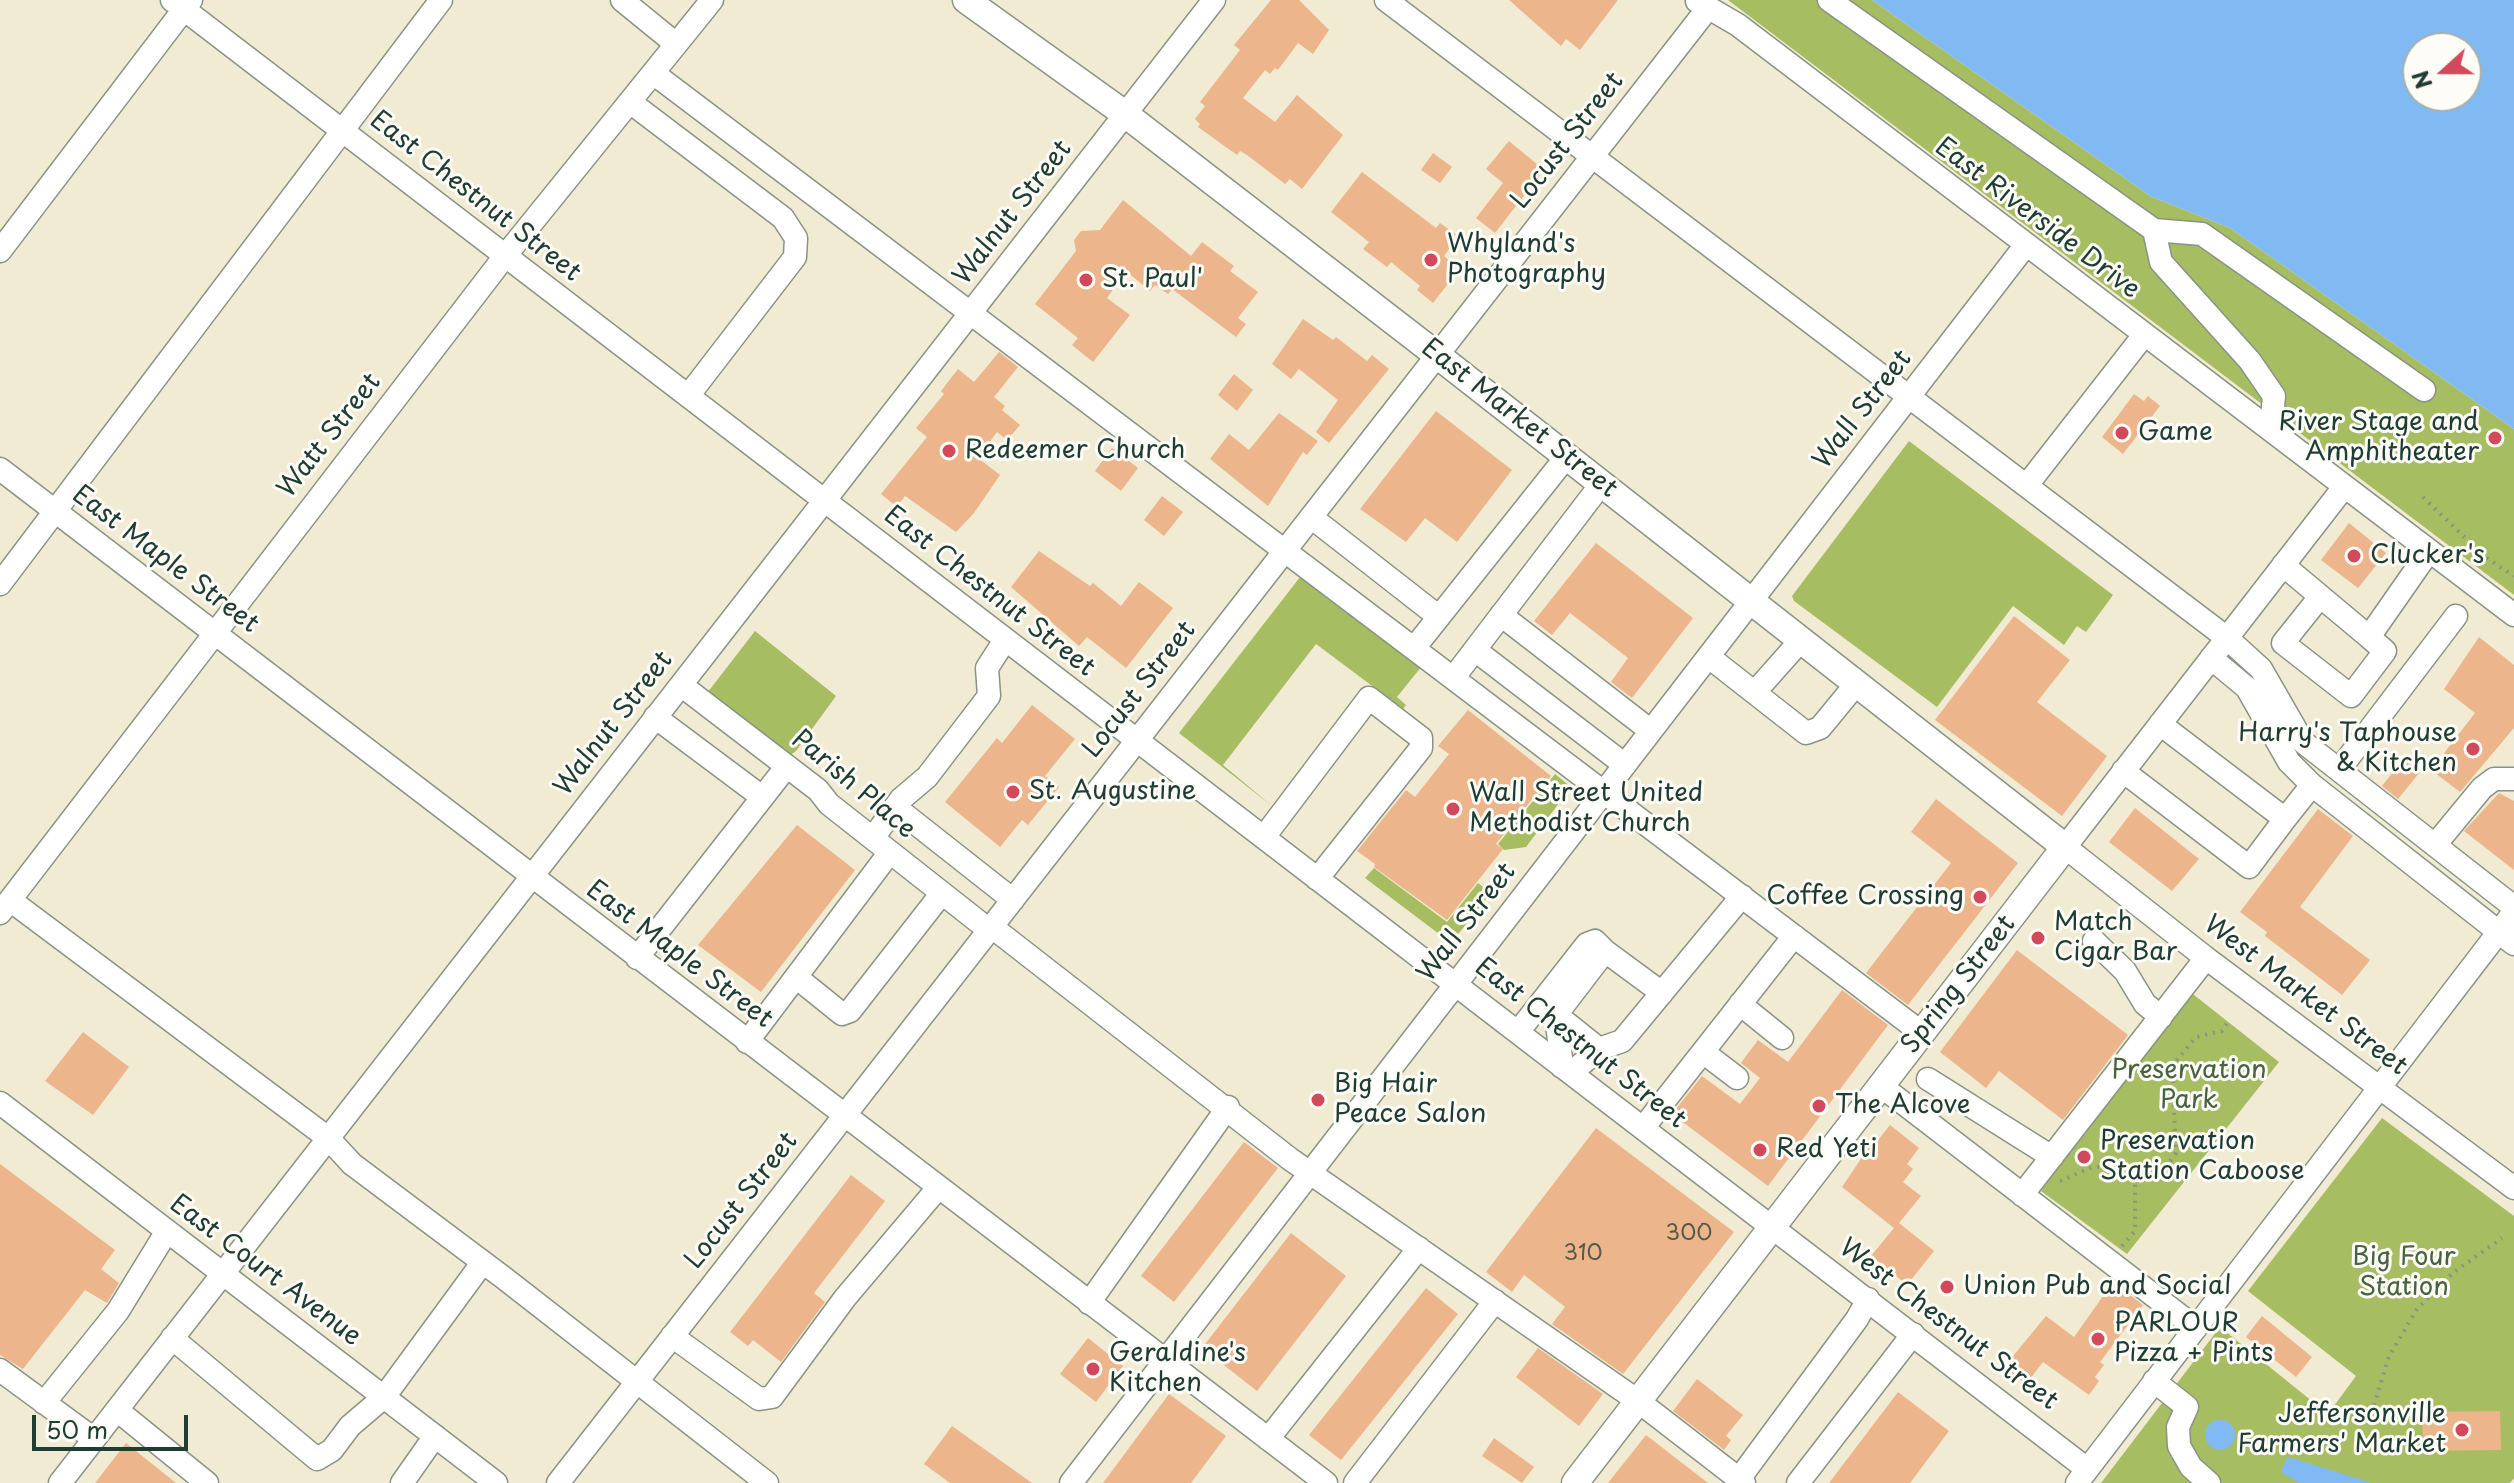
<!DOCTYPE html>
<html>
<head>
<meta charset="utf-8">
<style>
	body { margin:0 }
	#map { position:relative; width:2514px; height:1483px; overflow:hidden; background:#f1ebd3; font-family:"Playpen Sans",sans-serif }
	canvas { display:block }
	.north { position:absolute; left:2402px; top:32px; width:80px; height:80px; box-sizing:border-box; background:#fdfcf7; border:2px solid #a4b0a9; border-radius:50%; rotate:249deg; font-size:22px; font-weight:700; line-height:32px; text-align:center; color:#1f3d34 }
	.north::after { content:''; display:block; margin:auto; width:28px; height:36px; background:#d1495b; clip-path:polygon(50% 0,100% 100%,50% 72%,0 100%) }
	.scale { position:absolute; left:32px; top:1415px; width:156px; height:36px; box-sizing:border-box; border:4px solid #1f3d34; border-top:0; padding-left:10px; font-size:24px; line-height:28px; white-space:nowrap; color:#1f3d34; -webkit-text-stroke:6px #fdfcf7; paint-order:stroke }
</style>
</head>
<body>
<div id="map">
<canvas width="2514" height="1483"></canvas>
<div class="north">N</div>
<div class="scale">50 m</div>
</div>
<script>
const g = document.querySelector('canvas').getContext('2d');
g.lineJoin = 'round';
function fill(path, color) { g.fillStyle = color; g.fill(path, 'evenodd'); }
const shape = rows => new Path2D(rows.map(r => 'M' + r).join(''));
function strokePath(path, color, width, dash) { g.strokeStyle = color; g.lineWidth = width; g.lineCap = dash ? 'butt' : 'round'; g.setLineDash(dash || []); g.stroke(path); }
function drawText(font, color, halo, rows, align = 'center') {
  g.font = font + ' "Playpen Sans",sans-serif'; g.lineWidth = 6; g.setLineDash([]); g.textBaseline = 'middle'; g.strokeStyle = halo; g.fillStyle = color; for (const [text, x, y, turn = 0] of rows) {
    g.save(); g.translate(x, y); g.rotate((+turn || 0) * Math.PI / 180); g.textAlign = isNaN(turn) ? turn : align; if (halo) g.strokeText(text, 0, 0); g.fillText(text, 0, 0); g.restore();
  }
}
fill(shape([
	[1728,0,1872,0,2150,196,2230,228,2514,429,2514,595],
	[1909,441,2113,595,2086,632,2077,626,2064,645,2013,606,1937,707,1794,601,1792,596],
	[1304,572,1426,661,1397,697,1406,705,1403,709,1316,644,1223,765,1272,806,1179,733],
	[755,631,836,696,796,751,786,758,704,697],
	[1555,774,1571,787,1526,847,1504,850,1498,844],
	[1374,868,1447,922,1478,883,1491,893,1451,943,1365,878],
	[2189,991,2279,1062,2127,1254,2041,1191],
	[2382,1118,2514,1216,2514,1478,2510,1483,2101,1483,2220,1327,2328,1414,2356,1376,2248,1291]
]), '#a7bd62');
fill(shape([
	[1872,0,2514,0,2514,429,2230,228,2150,196],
	[2466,48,2466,96,2418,96,2418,48],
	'2205 1435a15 15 0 1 1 30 0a15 15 0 1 1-30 0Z',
	[2287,1457,2305,1462,2372,1483,2299,1483,2281,1472]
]), '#81baf2');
fill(shape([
	[1271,0,1299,0,1329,30,1313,54,1298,43,1278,70,1275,68,1270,74,1265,70,1243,98,1275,122,1297,95,1343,135,1302,189,1290,179,1285,184,1247,155,1240,151,1237,155,1198,127,1200,124,1195,119,1205,106,1200,102,1240,50,1234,45],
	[1509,0,1618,0,1580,50,1566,39,1561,46],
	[1509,141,1544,170,1495,233,1476,218,1503,183,1486,169],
	[1433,153,1452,167,1440,183,1421,170],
	[1362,172,1436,228,1440,223,1458,236,1444,256,1455,265,1446,276,1451,280,1433,303,1417,290,1420,286,1391,262,1387,267,1363,249,1369,242,1331,212],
	[1123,200,1191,256,1202,242,1234,266,1230,271,1258,292,1238,318,1246,324,1236,337,1172,289,1168,294,1155,285,1150,291,1126,271,1107,298,1130,315,1093,362,1072,345,1078,338,1035,304,1076,251,1074,240,1081,231,1100,230],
	[1303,319,1333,340,1336,337,1367,361,1372,355,1389,369,1329,443,1316,432,1338,400,1299,369,1291,379,1272,364],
	[999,352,1018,367,994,397,1005,406,1002,410,1020,425,1007,440,997,432,978,458,1000,475,974,513,956,532,905,496,897,507,881,494,927,437,916,428,944,394,941,391,958,369,974,382],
	[1234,374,1253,390,1237,411,1218,395],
	[2134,394,2144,401,2148,396,2160,406,2123,454,2102,437],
	[1436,411,1512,470,1457,542,1425,518,1406,542,1360,509],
	[1279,413,1318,441,1307,455,1303,452,1268,506,1210,459,1229,434,1249,450],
	[1112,448,1138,468,1121,491,1095,471],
	[1162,496,1183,512,1164,536,1144,520],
	[2349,523,2386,553,2358,588,2321,560],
	[1596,543,1693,618,1632,698,1611,682,1628,658,1570,613,1552,635,1534,621],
	[1039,551,1090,586,1093,583,1121,606,1139,582,1173,608,1126,668,1087,637,1079,646,1011,587],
	[2014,616,2070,660,2037,702,2107,756,2062,816,1935,720],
	[2479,637,2514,665,2514,728,2460,792,2431,770,2475,713,2444,689],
	[1032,705,1075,739,1045,776,1059,787,1028,825,1022,820,1000,847,945,802,997,738,1002,743],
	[1468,710,1551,776,1496,844,1503,849,1447,920,1374,867,1375,864,1357,851,1406,790,1415,797,1449,754,1438,746],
	[2404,758,2420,772,2398,799,2382,786],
	[2499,793,2514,801,2514,870,2464,831],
	[1936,799,2018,863,1908,1005,1866,973,1951,863,1911,832],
	[2135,808,2199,859,2172,891,2109,842],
	[2318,809,2353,836,2300,907,2370,960,2342,995,2265,936,2267,932,2240,912],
	[797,825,855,870,761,992,698,945],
	[2017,950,2128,1035,2063,1120,1999,1071,1986,1088,1940,1052],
	[1842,990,1888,1025,1768,1186,1672,1114,1702,1076,1740,1104,1760,1078,1741,1063,1758,1040,1788,1062],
	[83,1032,129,1067,93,1115,45,1081],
	[1890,1125,1919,1148,1907,1164,1913,1169,1903,1182,1921,1196,1899,1223,1934,1251,1907,1285,1871,1256,1894,1228,1842,1187,1875,1138,1878,1140],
	[1596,1128,1734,1232,1623,1374,1552,1324,1565,1307,1524,1275,1512,1292,1486,1272],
	[1244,1142,1278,1168,1174,1302,1141,1276],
	[0,1164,115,1250,101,1269,119,1283,107,1303,85,1290,23,1369,0,1355],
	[851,1175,885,1201,814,1293,825,1302,781,1362,753,1340,748,1346,730,1332],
	[1291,1233,1346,1276,1257,1391,1202,1348],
	[2113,1282,2143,1305,2100,1362,2104,1365,2095,1377,2099,1381,2089,1395,2043,1362,2026,1384,2004,1367,2046,1316,2074,1337],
	[1426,1288,1458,1314,1341,1460,1309,1435],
	[2262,1316,2312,1357,2296,1377,2246,1337],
	[1088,1338,1123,1366,1096,1402,1060,1374],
	[1538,1348,1603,1394,1579,1426,1516,1377],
	[1697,1379,1743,1415,1726,1436,1731,1440,1724,1450,1673,1411],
	[1898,1392,1949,1431,1910,1483,1829,1483],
	[1169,1394,1226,1436,1191,1483,1103,1483],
	[2500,1411,2501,1450,2423,1451,2422,1412],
	[952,1426,1032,1483,950,1483,924,1464],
	[1646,1435,1708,1483,1608,1483],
	[1494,1438,1534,1467,1522,1483,1482,1456],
	[126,1443,176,1483,95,1483]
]), '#ecb58c');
const minor = shape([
	[172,0,2087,1469],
	[622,0,676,44],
	[1386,0,2227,638,2261,669,2303,742,2514,907],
	[1829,0,2154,230,2202,234,2424,390],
	[1697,1,1738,25,2514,615],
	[653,73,1922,1033],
	[630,102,783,218,796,238,795,257,688,396],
	[2154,230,2161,262,2250,361,2274,396,2271,428],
	[0,251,191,0],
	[0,469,1326,1483],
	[2027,485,2144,335],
	[2344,487,2065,847,2206,958,2514,1188],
	[1311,517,1439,617],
	[2283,565,2369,637,2429,551],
	[0,584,441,0],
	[2319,598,2283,643,2351,696,2385,651,2369,637],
	[1501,615,1651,731],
	[1415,647,1567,456],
	[1475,650,1625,765],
	[1709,657,1806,733,1820,728,1857,683],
	[2211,658,2247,688,2289,762,2312,785,2285,819],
	[1454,677,1602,483],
	[681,685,818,790,829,804,989,930],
	[1755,692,1802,639],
	[655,717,762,797],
	[2339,770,2456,616],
	[2123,771,2249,867,2285,819,2160,724],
	[2312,785,2514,944],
	[895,807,1013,900],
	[1264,837,1369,698,1421,738,1421,748,1317,879],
	[873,838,901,799,927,777,989,696,987,668,1005,640],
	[2435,845,2482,788,2494,779,2514,779],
	[10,900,328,1138,352,1164,504,1278,767,1483],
	[0,913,505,256,712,0],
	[992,927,1290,1159,1638,1401,1744,1483],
	[2094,941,2125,971,2145,1004,2161,1017],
	[637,958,787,766],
	[796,977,842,1014,850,1011,942,893],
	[1740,1004,1782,1038],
	[1549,1009,1599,1049],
	[1518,1032,1587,944,1595,941,1605,951],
	[747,1042,890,852],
	[1703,1052,1737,1078],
	[1562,1067,1556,1015,1605,951,1662,993],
	[1571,1073,1599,1049,1622,1041,1742,896],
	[1928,1079,2052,1157],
	[1881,1086,2196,1328],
	[0,1103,496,1483],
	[1643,1128,1794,936],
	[2022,1195,2206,958],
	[1089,1303,1228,1107],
	[672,1336,759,1399,772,1397,845,1298,938,1188],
	[172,1338,317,1459,332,1450,350,1426,384,1397,483,1262],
	[0,1370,94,1439],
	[2154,1381,2187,1407,2178,1427,2179,1446,2191,1467,2209,1483],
	[44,1403,118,1311,167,1231],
	[117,1410,207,1483],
	[1268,1439,1419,1248],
	[1739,1479,1857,1319,1868,1299],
	[60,1483,1214,0],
	[402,1483,435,1436],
	[558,1483,1708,8],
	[1071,1483,2025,246],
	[1355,1483,1495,1301],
	[1798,1483,1913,1334],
	[2077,1483,2514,912]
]);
const major = shape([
	[966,0,1125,114,1437,355,2065,847,1575,1483]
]);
strokePath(minor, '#889484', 25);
strokePath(major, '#889484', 29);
strokePath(shape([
	[2423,497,2485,557,2514,576],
	[2060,1181,2093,1167,2111,1167,2135,1181],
	[2122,1246,2135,1231,2135,1181,2162,1172,2176,1153,2172,1066,2196,1037,2222,1031,2228,1022],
	[2374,1405,2389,1356,2417,1309,2454,1272,2502,1238]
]), '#889484', 4, [2, 6]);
strokePath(minor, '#fff', 22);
strokePath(major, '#fff', 26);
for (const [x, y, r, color] of [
	[1431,260,8,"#d1495b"],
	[1086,280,8,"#d1495b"],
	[2122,433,8,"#d1495b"],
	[2495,438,8,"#d1495b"],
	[949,451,8,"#d1495b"],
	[2354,556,8,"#d1495b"],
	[2473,749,8,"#d1495b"],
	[1013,792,8,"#d1495b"],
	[1453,809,8,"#d1495b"],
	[1980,897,8,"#d1495b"],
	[2038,938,8,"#d1495b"],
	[1318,1100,8,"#d1495b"],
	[1819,1106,8,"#d1495b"],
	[1760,1150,8,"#d1495b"],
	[2084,1157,8,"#d1495b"],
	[1947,1287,8,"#d1495b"],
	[2098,1339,8,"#d1495b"],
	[1093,1369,8,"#d1495b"],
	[2462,1430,8,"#d1495b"]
]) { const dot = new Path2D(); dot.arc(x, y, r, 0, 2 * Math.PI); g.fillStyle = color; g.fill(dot); strokePath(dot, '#fdfcf7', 3); }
drawText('22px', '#525b4a', null, [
	["300",1689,1234],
	["310",1583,1254]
]);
drawText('26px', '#1f3d34', '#fdfcf7', [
	["Locust Street",1568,141,-52],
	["East Chestnut Street",475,197,38],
	["Walnut Street",1013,213,-52],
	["East Riverside Drive",2037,219,37],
	["Wall Street",1863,410,-52],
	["East Market Street",1519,419,38],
	["Watt Street",330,436,-52],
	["East Maple Street",165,560,37],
	["East Chestnut Street",989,592,38],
	["Locust Street",1140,690,-52],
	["Walnut Street",614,724,-52],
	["Parish Place",853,785,40],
	["Wall Street",1467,923,-52],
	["East Maple Street",679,955,37],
	["Spring Street",1959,985,-52],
	["West Market Street",2305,996,37],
	["East Chestnut Street",1580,1044,38],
	["Locust Street",742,1201,-52],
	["East Court Avenue",265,1271,37],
	["West Chestnut Street",1948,1325,37]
]);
drawText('26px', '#1f3d34', '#fdfcf7', [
	["Whyland's",1447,245],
	["Photography",1447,275],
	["St. Paul'",1102,280],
	["River Stage and",2479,423,"right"],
	["Amphitheater",2479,453,"right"],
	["Game",2138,433],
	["Redeemer Church",965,451],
	["Clucker's",2370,556],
	["Harry's Taphouse",2457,734,"right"],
	["& Kitchen",2457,764,"right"],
	["St. Augustine",1029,792],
	["Wall Street United",1469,794],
	["Methodist Church",1469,824],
	["Coffee Crossing",1964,897,"right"],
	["Match",2054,923],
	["Cigar Bar",2054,953],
	["Big Hair",1334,1085],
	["Peace Salon",1334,1115],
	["The Alcove",1835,1106],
	["Preservation",2100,1142],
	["Station Caboose",2100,1172],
	["Red Yeti",1776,1150],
	["Union Pub and Social",1963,1287],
	["PARLOUR",2114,1324],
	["Pizza + Pints",2114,1354],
	["Geraldine's",1109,1354],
	["Kitchen",1109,1384],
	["Jeffersonville",2446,1415,"right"],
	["Farmers' Market",2446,1445,"right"]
], 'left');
drawText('26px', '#486342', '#fdfcf7', [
	["Preservation",2189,1071],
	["Park",2189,1101],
	["Big Four",2404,1258],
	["Station",2404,1288]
]);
</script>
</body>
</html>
